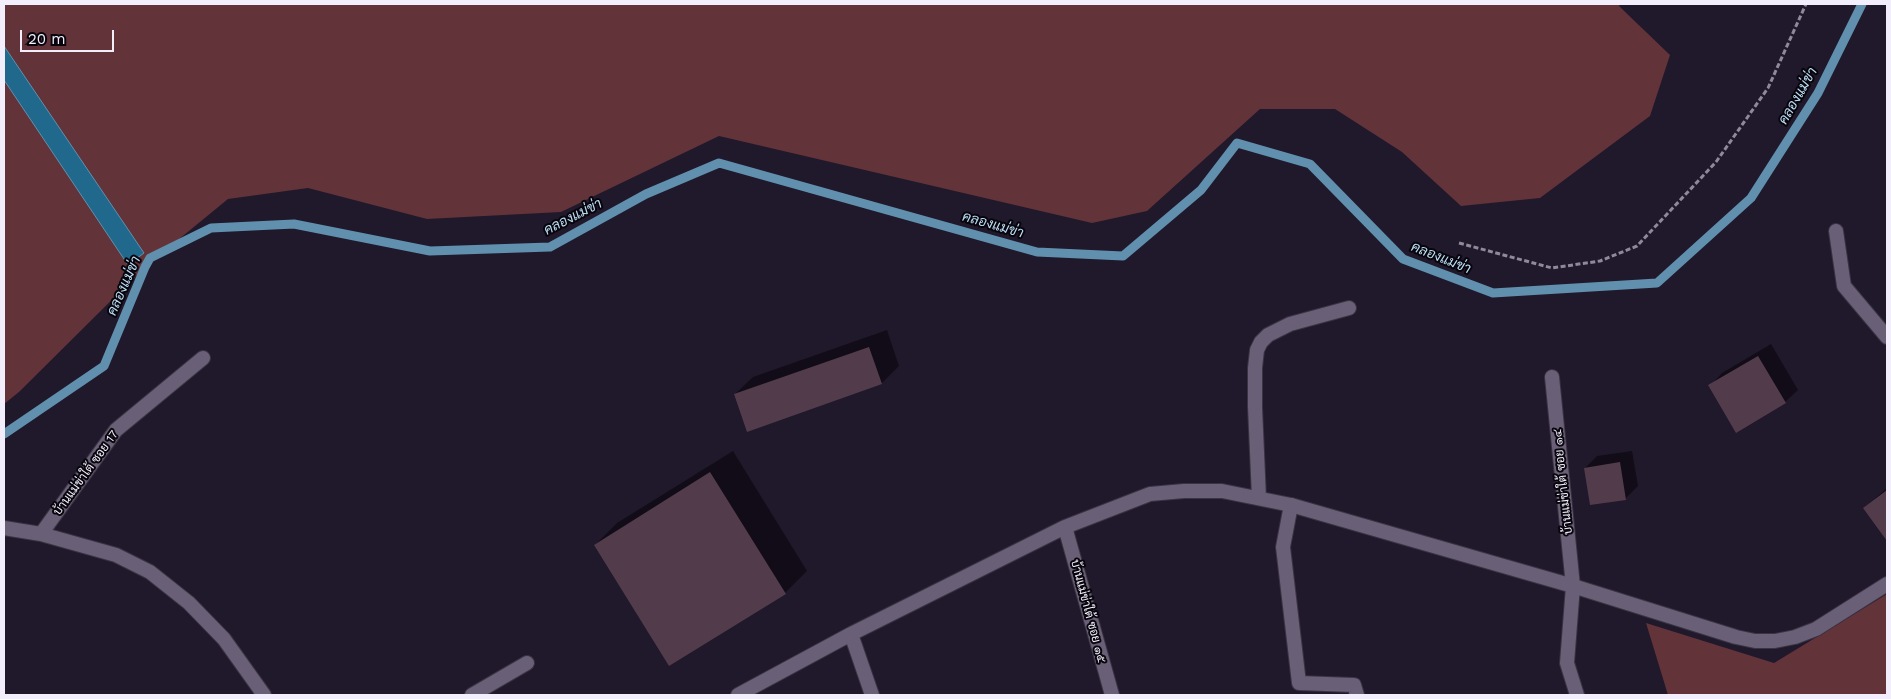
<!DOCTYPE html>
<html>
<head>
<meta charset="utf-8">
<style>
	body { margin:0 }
	#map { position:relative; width:1891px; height:699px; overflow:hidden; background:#20182b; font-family:"Work Sans",sans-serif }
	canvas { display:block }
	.frame { position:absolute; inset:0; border:5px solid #f3eefc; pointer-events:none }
	.scale { position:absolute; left:20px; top:30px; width:94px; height:22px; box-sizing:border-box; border:2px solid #f3eefc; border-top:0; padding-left:6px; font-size:15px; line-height:18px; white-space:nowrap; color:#f3eefc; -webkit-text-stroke:4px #08050d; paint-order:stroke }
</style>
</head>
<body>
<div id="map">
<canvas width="1891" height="699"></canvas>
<div class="frame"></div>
<div class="scale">20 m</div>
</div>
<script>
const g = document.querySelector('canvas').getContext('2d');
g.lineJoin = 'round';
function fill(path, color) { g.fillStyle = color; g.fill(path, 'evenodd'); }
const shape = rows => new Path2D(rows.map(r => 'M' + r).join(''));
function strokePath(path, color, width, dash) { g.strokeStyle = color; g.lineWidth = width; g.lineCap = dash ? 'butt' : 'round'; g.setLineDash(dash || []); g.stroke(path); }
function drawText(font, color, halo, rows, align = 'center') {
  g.font = font + ' "Work Sans",Sarabun,sans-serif'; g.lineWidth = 4; g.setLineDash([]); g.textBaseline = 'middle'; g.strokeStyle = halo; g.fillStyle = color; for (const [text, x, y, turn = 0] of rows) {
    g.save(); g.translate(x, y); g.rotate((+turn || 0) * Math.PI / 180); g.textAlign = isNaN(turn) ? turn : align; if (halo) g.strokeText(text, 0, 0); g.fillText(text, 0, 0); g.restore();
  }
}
fill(shape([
	[4,4,1620,4,1619,6,1670,55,1650,116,1540,198,1461,206,1402,152,1335,109,1260,109,1147,211,1092,223,719,136,561,212,427,219,308,188,228,199,145,267,19,392,4,404],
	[1887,594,1887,695,1668,695,1646,623,1774,663]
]), '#623339');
const water = shape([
	[4,46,144,253,128,265,4,80,4,46]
]);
fill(water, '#21688d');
strokePath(water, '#6090ae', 1);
fill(shape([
	[887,330,899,366,882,383,748,430,735,394,753,377],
	[1771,344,1798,390,1785,402,1710,386,1722,373],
	[733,451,807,571,785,593,670,664,595,545,617,523],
	[1632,451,1638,486,1625,499,1585,468,1597,456],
	[1887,488,1887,539,1864,508]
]), '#0007');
strokePath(shape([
	[4,434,104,366,145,267,150,258,211,228,294,224,430,251,550,247,646,194,719,163,1037,252,1123,256,1201,190,1237,143,1310,164,1403,259,1493,293,1657,283,1751,198,1818,93,1862,4]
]), '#6090ae', 9);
fill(shape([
	[869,347,882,384,747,432,734,394],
	[1758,356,1786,403,1736,433,1708,385],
	[1620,462,1626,500,1590,505,1584,468],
	[710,472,786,594,669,666,594,545],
	[1887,490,1887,541,1863,508]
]), '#523c4b');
const service = shape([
	[1291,505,1283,547,1299,683,1354,685,1357,695]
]);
const minor = shape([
	[1836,231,1844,286,1887,337],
	[1552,377,1573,586,1567,663,1577,695],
	[1259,498,1255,407,1255,368,1257,350,1261,342,1268,335,1290,324,1349,308],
	[1065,527,1112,695],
	[4,528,41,534,116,555,150,572,189,603,224,639,264,695],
	[41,534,116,430,203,358],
	[851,634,872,695],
	[472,695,527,663],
	[738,695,851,634,1065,527,1150,494,1184,491,1222,491,1291,505,1573,586,1736,637,1755,641,1775,641,1795,637,1816,629,1887,584]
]);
strokePath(service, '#393342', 16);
strokePath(minor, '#393342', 16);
strokePath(shape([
	[1459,243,1552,268,1600,261,1637,246,1716,162,1768,88,1806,4]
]), '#8f8999', 3, [5, 2.5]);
strokePath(service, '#695f76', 14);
strokePath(minor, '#695f76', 14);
drawText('12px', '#f3eefc', '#08050d', [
	["บ้านแม่ข่าใต้ ซอย 17",86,473,-54],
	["บ้านแม่ข่าใต้ ซอย ๑๔",1563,482,-96],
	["บ้านแม่ข่าใต้ ซอย ๑๕",1088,611,75]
]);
drawText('italic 14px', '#bbdef4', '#08050d', [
	["คลองแม่ข่า",1798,96,-60],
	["คลองแม่ข่า",573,217,-27],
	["คลองแม่ข่า",993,225,16],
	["คลองแม่ข่า",1441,258,22],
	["คลองแม่ข่า",124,286,-66]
]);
</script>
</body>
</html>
